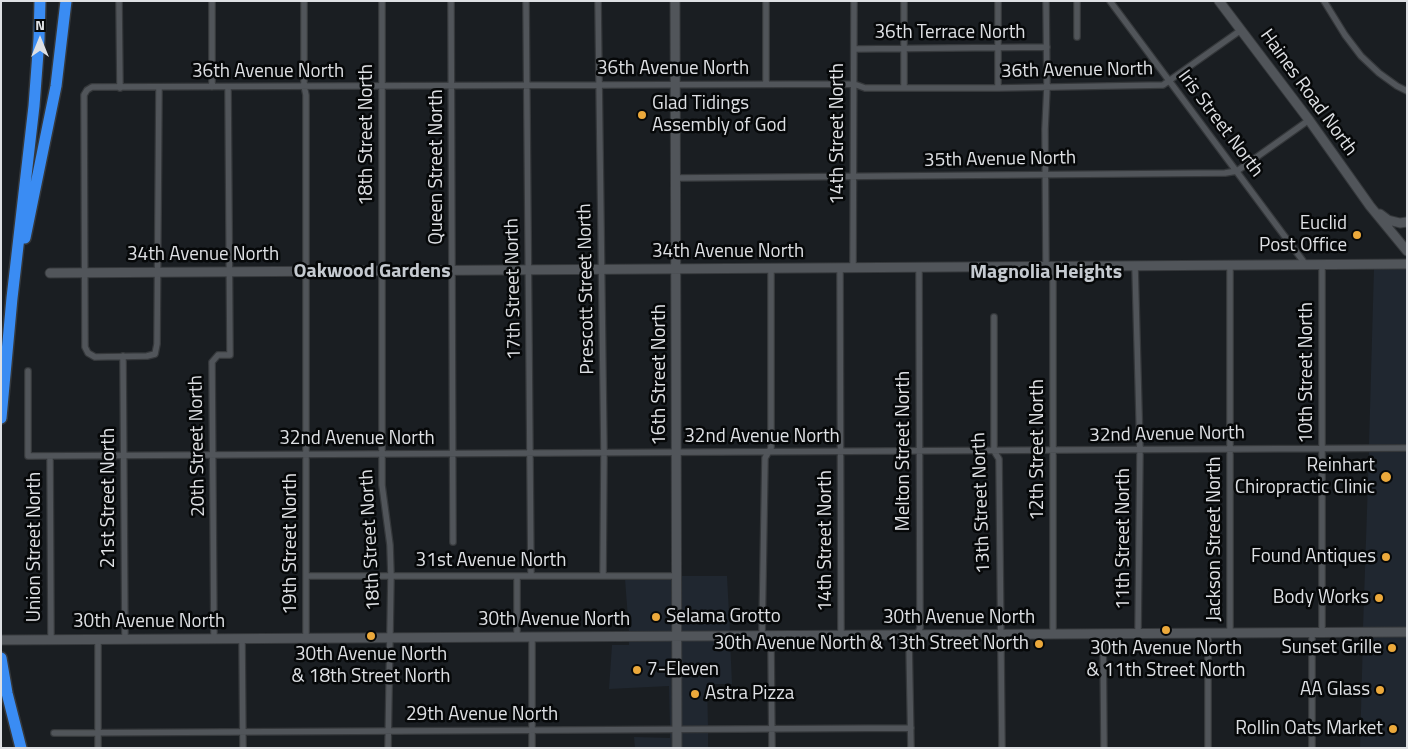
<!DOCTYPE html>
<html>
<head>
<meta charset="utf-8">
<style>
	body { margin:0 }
	#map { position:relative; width:1408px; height:749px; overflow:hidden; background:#1a1e22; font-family:"Titillium Web",sans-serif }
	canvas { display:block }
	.frame { position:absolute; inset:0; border:2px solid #dee0e4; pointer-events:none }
	.north { position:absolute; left:15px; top:15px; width:50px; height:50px; -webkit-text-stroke:4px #060809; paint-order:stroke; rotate:0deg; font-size:14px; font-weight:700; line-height:20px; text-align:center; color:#dee0e4 }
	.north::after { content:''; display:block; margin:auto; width:18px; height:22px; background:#dee0e4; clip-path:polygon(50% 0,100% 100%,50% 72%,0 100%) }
</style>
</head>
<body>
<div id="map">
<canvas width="1408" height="749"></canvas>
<div class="frame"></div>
<div class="north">N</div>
</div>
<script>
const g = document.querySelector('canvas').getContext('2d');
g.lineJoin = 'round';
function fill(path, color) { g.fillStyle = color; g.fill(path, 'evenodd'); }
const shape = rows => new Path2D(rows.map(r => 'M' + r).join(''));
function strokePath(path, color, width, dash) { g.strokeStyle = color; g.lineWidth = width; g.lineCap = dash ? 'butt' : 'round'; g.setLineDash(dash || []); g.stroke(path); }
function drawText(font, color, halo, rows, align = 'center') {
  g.font = font + ' "Titillium Web",sans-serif'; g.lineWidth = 5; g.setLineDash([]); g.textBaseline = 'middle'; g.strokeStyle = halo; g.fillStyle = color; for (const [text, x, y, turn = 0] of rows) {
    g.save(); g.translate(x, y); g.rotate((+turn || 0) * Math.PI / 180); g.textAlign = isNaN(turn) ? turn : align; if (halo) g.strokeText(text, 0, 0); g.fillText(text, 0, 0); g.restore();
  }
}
fill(shape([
	[1374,268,1407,268,1407,444,1369,445],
	[1407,451,1407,628,1363,628,1369,452],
	[680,576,727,576,730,632,680,632],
	[625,579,673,579,674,632,629,632],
	[1407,635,1407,748,1360,748,1363,636],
	[674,639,674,726,670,726,669,686,609,689,612,645,629,645,629,640],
	[680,639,730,639,732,684,707,684,708,726,680,726],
	[670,733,674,733,674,748,635,748,634,737,670,738],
	[680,733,708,733,708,748,680,748]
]), '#202730');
const street = shape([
	[119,1,120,88],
	[304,1,304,86,306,95,306,638],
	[382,1,382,485,390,545,391,576,388,748],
	[451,1,453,542],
	[526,1,531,576],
	[598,1,604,453,603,576],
	[904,1,904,88],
	[1046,1,1047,87,1045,129,1046,266],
	[1077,1,1077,37],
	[1110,1,1306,265],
	[1324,1,1345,35,1361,56,1379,73,1397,86,1407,91],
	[854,49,1047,47],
	[766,84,766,1],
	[159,87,157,344,155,354,147,356,95,357,88,353,85,347,84,95,87,90,92,87,854,84,865,88,998,88,1163,85,1241,30],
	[212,87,212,1],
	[998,88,998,1],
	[675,178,1225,173,1237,171,1309,120],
	[1322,264,1322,632],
	[1230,265,1230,633],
	[1053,266,1053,634],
	[1135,266,1140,451,1138,633],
	[853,267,854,1],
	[771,268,771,448,765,458,762,635,771,645,772,748],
	[840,268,841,635],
	[994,317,994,451,999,459,1002,748],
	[123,356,125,639],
	[28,371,28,456,1407,448],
	[50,456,51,639],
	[306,576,677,576],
	[1312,632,1312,748],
	[1103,633,1104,748],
	[1208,633,1208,748],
	[517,637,517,576],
	[214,638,212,362,218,355,230,355,228,87],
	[242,638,243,748],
	[98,639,98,748],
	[54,733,911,728],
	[532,748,532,637],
	[911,748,909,642,917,635,920,628,919,267]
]);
const secondary = shape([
	[675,1,677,748],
	[1219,1,1309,120,1370,206,1407,251],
	[1380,214,1388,220,1400,223,1407,222],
	[50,273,1407,264],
	[1,640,1407,632]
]);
const highway = shape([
	[25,238,56,86,66,1],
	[1,418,12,298,34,106,39,39,40,1],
	[1,658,7,693,21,748]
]);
strokePath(street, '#35383b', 8);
strokePath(secondary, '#35383b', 11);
strokePath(highway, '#35383b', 14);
strokePath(street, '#51555a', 5.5);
strokePath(secondary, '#51555a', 9);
strokePath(highway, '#3a8cf3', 11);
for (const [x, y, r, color] of [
	[642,115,5,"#eca93b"],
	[1357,235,5,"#eca93b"],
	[1386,477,6,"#eca93b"],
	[1386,557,5,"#eca93b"],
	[1379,598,5,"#eca93b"],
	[656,617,5,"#eca93b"],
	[1166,630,5,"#eca93b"],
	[371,636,5,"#eca93b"],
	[1039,644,5,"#eca93b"],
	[1392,648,5,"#eca93b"],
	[637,670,5,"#eca93b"],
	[1380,690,5,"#eca93b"],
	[695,694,5,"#eca93b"],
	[1393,729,5,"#eca93b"]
]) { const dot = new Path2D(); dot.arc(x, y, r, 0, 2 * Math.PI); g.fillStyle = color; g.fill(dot); strokePath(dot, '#060809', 2); }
drawText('19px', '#dee0e4', '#060809', [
	["36th Terrace North",950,33],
	["36th Avenue North",673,69],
	["36th Avenue North",1077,71,-1],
	["36th Avenue North",268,72],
	["Haines Road North",1308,93,54],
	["Iris Street North",1220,124,53],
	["14th Street North",838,134,-90],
	["18th Street North",367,135,-90],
	["35th Avenue North",1000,160,-1],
	["Queen Street North",437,167,-90],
	["34th Avenue North",728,252],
	["34th Avenue North",203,255],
	["17th Street North",514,289,-91],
	["Prescott Street North",587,289,-91],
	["10th Street North",1307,373,-90],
	["16th Street North",660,375,-90],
	["32nd Avenue North",1167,435,-1],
	["32nd Avenue North",762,437],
	["32nd Avenue North",357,439],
	["20th Street North",198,446,-91],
	["12th Street North",1038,450,-90],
	["Melton Street North",904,451,-90],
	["21st Street North",109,498,-90],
	["13th Street North",982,503,-92],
	["11th Street North",1124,539,-90],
	["Jackson Street North",1215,539,-90],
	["18th Street North",371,540,-93],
	["14th Street North",826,541,-90],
	["19th Street North",291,544,-90],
	["Union Street North",35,547,-90],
	["31st Avenue North",491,561],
	["30th Avenue North",959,618],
	["30th Avenue North",554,620],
	["30th Avenue North",149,622],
	["29th Avenue North",482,715]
]);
drawText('19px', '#dee0e4', '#060809', [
	["Glad Tidings",652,104,"left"],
	["Assembly of God",652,126,"left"],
	["Euclid",1347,224],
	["Post Office",1347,246],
	["Reinhart",1375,466],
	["Chiropractic Clinic",1375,488],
	["Found Antiques",1376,557],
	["Body Works",1369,598],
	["Selama Grotto",666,617,"left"],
	["30th Avenue North & 13th Street North",1029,644],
	["Sunset Grille",1382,648],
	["30th Avenue North",1166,649,"center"],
	["& 11th Street North",1166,671,"center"],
	["30th Avenue North",371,655,"center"],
	["& 18th Street North",371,677,"center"],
	["7-Eleven",647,670,"left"],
	["AA Glass",1370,690],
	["Astra Pizza",705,694,"left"],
	["Rollin Oats Market",1383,729]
], 'right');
drawText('bold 20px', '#c5cad0', '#060809', [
	["Oakwood Gardens",372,272],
	["Magnolia Heights",1046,273]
]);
</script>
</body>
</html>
